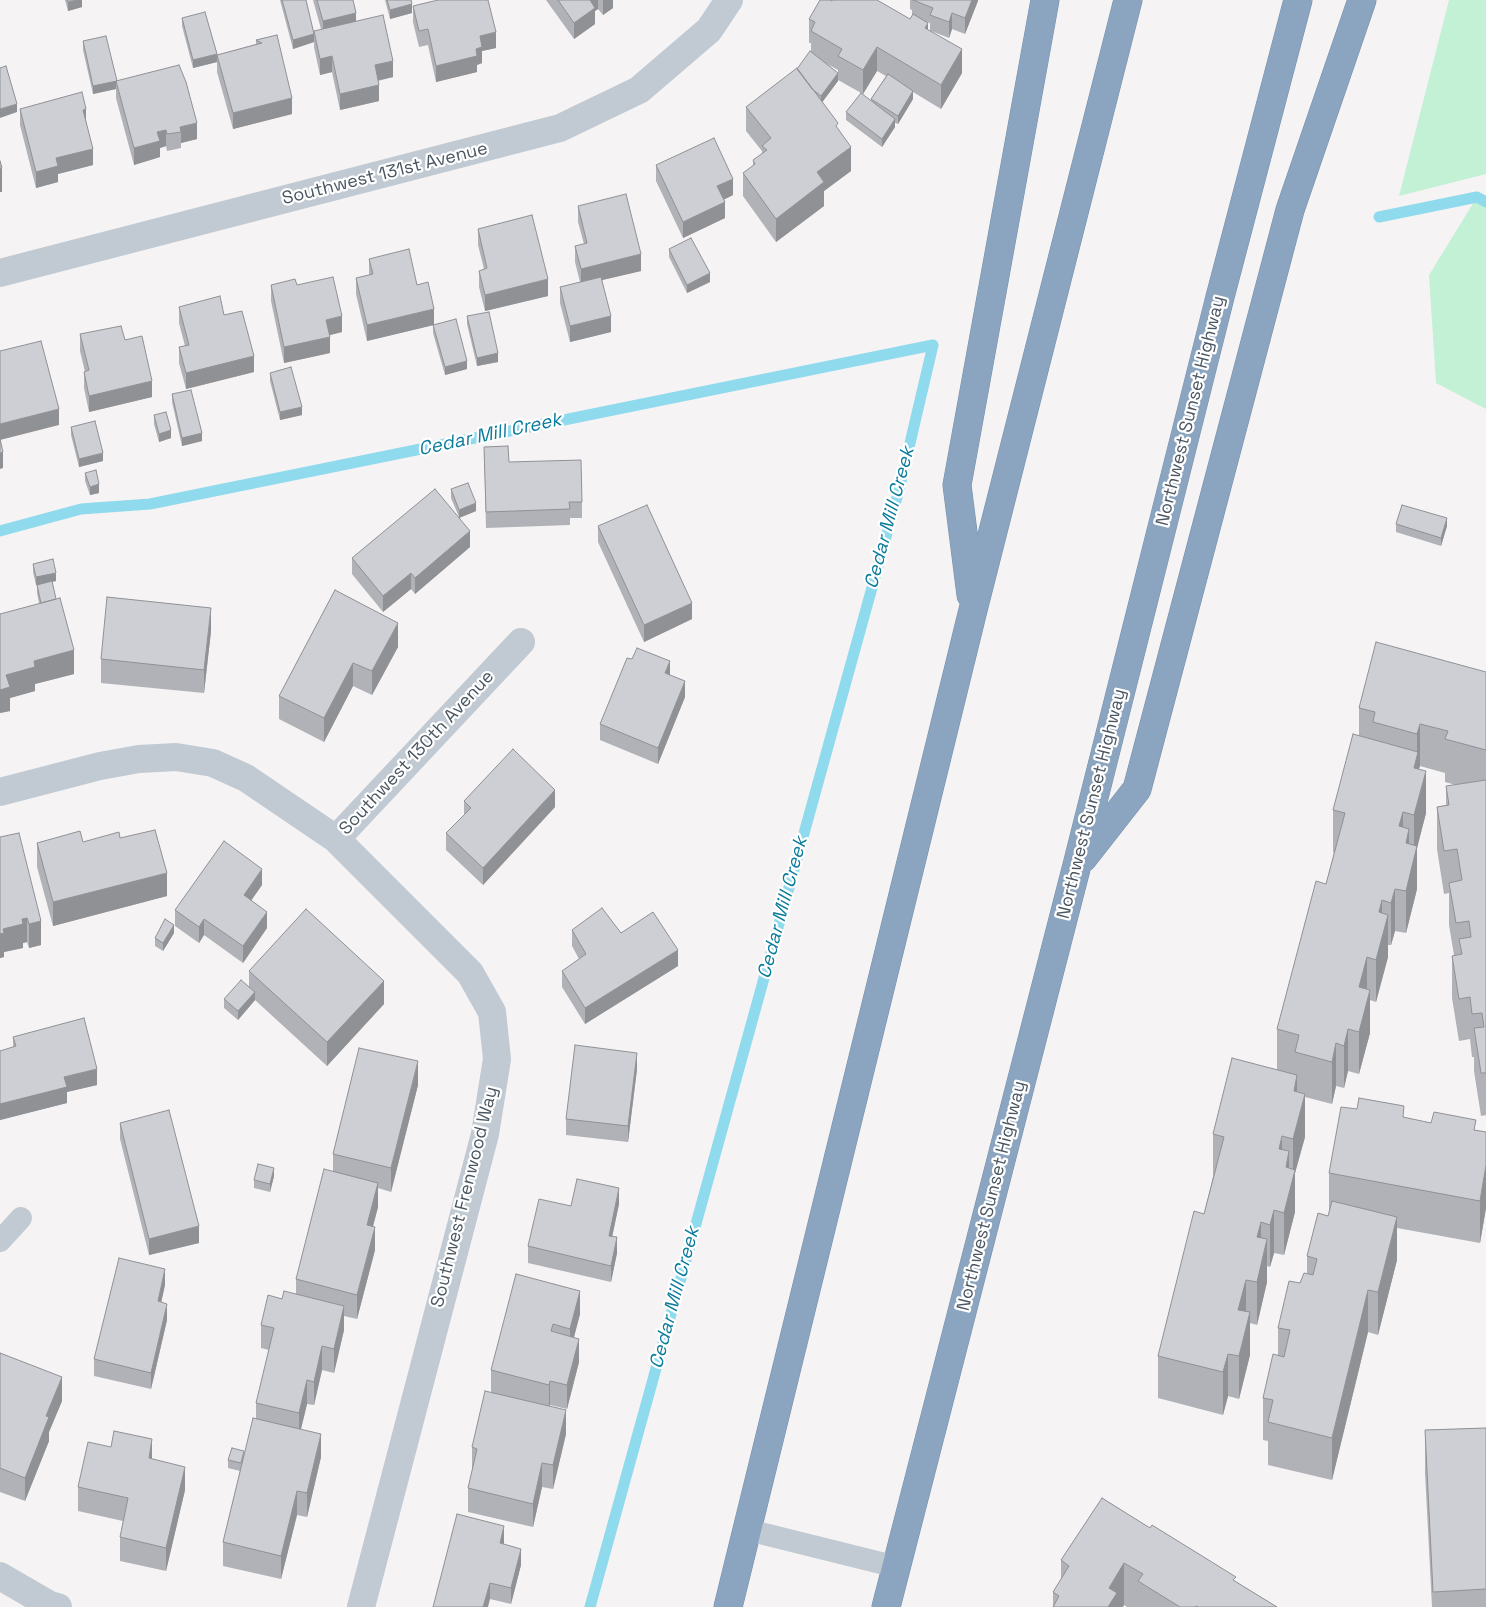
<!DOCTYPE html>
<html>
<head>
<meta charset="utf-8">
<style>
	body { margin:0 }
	canvas { display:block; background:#f5f3f3 }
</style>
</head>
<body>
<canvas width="1486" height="1607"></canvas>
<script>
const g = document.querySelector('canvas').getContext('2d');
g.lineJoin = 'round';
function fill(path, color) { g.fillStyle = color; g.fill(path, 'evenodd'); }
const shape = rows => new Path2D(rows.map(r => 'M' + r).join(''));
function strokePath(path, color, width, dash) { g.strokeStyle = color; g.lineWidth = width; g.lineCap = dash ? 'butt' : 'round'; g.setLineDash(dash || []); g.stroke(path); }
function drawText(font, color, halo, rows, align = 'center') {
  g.font = font + ' "Space Grotesk",sans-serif'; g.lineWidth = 4.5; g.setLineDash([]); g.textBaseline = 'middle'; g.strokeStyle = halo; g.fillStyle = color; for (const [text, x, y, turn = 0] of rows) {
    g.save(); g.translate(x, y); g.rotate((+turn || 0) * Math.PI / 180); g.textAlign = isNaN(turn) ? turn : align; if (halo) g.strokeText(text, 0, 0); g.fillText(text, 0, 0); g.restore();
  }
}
fill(shape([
	[1449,0,1486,0,1486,174,1399,196],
	[1486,195,1486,409,1436,383,1429,275,1477,197]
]), '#c3f1d5');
strokePath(shape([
	[1379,217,1477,197,1486,202],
	[0,531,81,509,150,504,933,345,899,490,590,1607]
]), '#90daee', 11);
const highway = shape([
	[971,595,957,485,1045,0],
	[1083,858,1137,789,1290,210,1362,0],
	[728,1607,973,610,1128,0],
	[886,1607,1077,865,1220,297,1298,0]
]);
strokePath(highway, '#7690ad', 29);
strokePath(shape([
	[0,1241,21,1218],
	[748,1530,897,1567]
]), '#c1cad2', 22);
strokePath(shape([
	[0,273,560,128,639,90,709,30,729,0],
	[0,792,100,766,139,759,176,757,213,763,246,778,336,839,470,973,492,1012,497,1059,485,1134,361,1607],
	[336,839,521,642],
	[0,1576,50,1605,58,1607]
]), '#c1cad2', 28);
strokePath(highway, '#8ba5c1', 28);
fill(shape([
	[65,0,82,0,82,7,68,11],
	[280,0,306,0,314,34,321,29,313,0,353,0,356,21,393,77,378,81,379,101,340,110,332,72,320,75,314,47,314,42,293,49],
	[385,0,411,0,412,13,390,19],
	[546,0,613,0,613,8,603,15,598,9,595,11,595,24,574,39],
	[910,0,978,0,965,34,952,29,949,38,931,31,962,73,941,109,913,92,913,99,898,124,895,123,895,127,882,147,846,120,846,112,871,101,871,99,886,76,877,71,863,94,838,80,838,81,822,102,838,129,851,171,824,191,824,206,776,242,743,196,743,173,753,166,753,160,762,154,762,151,746,131,746,107,797,69,811,52,811,43,809,43,809,19,910,19,912,16,912,10,910,9],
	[926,22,930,23,930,31,928,30],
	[827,64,838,70,838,73],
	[413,6,496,48,482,51,482,63,477,65,477,72,436,82,428,45,419,47,413,22],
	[182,18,217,62,193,68,182,26],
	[277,35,292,114,233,129,217,72,217,55,256,44,256,40],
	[83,41,117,81,197,139,181,143,181,148,167,151,166,146,160,148,160,157,134,165,116,98,116,89,93,94,83,50],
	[20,109,86,121,93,165,58,174,58,182,36,188,20,125],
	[656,165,733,195,723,200,725,218,683,238,656,181],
	[578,206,641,271,602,280,611,332,570,342,560,303,560,287,580,282,575,262,575,246,584,244,578,222],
	[478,229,548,296,485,311,479,287,479,271,484,269,478,245],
	[669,249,710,282,687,293,669,257],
	[369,259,417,285,434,324,467,369,445,375,433,333,433,325,367,341,356,294,356,278,369,275],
	[271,285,297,285,342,332,330,335,330,353,284,363,271,301],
	[179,307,224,315,254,372,186,389,179,363,179,347,185,346,179,323],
	[467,316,498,362,477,366,467,324],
	[80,334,125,340,152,397,89,412,84,388,84,372,85,372,80,351],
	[270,373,302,415,280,420,270,381],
	[172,394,202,441,182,446,172,402],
	[154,415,171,438,159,442,154,424],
	[71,427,103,461,79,467,71,435],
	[484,447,509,462,582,502,582,518,570,518,570,525,486,528],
	[85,473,99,493,90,495,85,481],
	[451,489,476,511,459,518,470,547,415,594,411,589,383,612,352,574,352,558,459,517,451,498],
	[1396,524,1447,526,1441,546,1396,532],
	[598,526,692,619,644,642,598,542],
	[33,564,56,581,52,582,74,674,35,684,35,691,10,698,10,711,0,713,39,603,37,593,37,585,36,585,33,572],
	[335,590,398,647,372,695,353,686,324,742,279,719,279,696],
	[211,631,204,693,101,683,101,659],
	[1486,672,1486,1115,1481,1116,1474,1071,1474,1057,1472,1057,1470,1039,1459,1041,1452,998,1452,956,1454,955,1449,925,1449,893,1444,894,1437,849,1437,807,1446,805,1446,786,1456,785,1445,782,1445,773,1420,766,1419,769,1426,813,1417,848,1417,889,1406,933,1395,931,1391,945,1388,945,1388,957,1376,1002,1370,1000,1370,1033,1359,1074,1348,1071,1344,1088,1336,1086,1332,1104,1305,1097,1305,1137,1295,1173,1295,1212,1284,1255,1274,1253,1270,1267,1267,1266,1267,1282,1257,1325,1250,1323,1250,1355,1239,1399,1228,1396,1223,1415,1158,1398,1158,1356,1204,1214,1213,1177,1213,1134,1277,1070,1277,1029,1326,884,1334,853,1333,852,1333,810,1359,736,1359,708],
	[685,697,658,764,600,740,600,724],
	[464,801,555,807,483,885,446,850,446,833,464,815],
	[0,837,41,945,29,948,27,942,23,943,23,948,4,952,4,957,0,958],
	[120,838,167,896,53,926,37,867,37,843,83,842],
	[262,885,251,900,267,928,243,963,204,935,199,943,175,926,175,910],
	[572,930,678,966,585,1024,562,987,562,971,579,959,572,946],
	[174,933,163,951,155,946,155,938],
	[249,971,384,1004,327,1066,255,1000,238,1020,224,1008,224,999,249,987],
	[13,1037,97,1085,67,1092,67,1103,0,1120,0,1051,13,1047],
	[637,1069,628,1142,566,1135,566,1119],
	[418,1085,391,1192,378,1188,378,1207,373,1226,375,1250,357,1319,344,1316,344,1330,334,1373,322,1370,314,1405,307,1404,301,1429,321,1457,307,1517,297,1515,281,1579,223,1566,223,1542,240,1471,228,1468,228,1460,244,1454,256,1418,256,1403,269,1350,261,1348,261,1325,282,1299,296,1294,296,1279,333,1172,333,1154],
	[1404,1118,1486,1132,1486,1208,1480,1243,1397,1228,1397,1260,1378,1335,1368,1332,1332,1480,1268,1465,1268,1441,1263,1440,1263,1398,1278,1355,1278,1328,1300,1283,1307,1274,1307,1256,1328,1216,1329,1213,1329,1173],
	[120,1123,199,1243,149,1255,120,1139],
	[274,1176,270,1192,254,1188,254,1180],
	[619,1204,612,1236,617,1253,611,1282,528,1263,528,1246],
	[165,1285,161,1302,167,1320,151,1389,94,1376,94,1359],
	[580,1291,580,1314,574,1337,579,1362,567,1409,550,1405,550,1407,566,1434,553,1489,542,1487,533,1527,468,1512,468,1488,472,1471,472,1447,491,1393,491,1370],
	[0,1353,62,1401,49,1432,49,1441,25,1501,0,1492],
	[1486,1428,1486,1607,1432,1607,1425,1473,1425,1430],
	[152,1459,185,1490,166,1571,120,1561,120,1537,123,1521,78,1511,78,1487],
	[1102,1498,1236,1582,1277,1607,1127,1607,1124,1605,1053,1606,1053,1592,1061,1580,1061,1560],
	[504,1543,504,1544,521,1565,511,1604,490,1599,433,1607]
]), '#b0b2b7');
fill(shape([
	[78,0,82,0,82,7,68,11,68,2],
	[589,0,598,0,598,9,595,11,595,24,574,39,574,23],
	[603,0,613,0,613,8,603,15],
	[972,0,978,0,978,1,965,34,965,18],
	[412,4,412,13,390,19,390,10],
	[356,13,356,29,323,38,323,21],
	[952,13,952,29,949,38,949,22],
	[928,23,928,46,925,28],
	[496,32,496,48,482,51,482,63,477,65,477,72,436,82,436,66,476,49,480,36],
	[314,34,314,42,293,49,293,40],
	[877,47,877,71,863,94,863,70],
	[962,49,962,73,941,109,941,85],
	[217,54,217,62,193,68,193,60],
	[332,56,332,72,320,75,320,59],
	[393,61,393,77,375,81,375,65],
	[838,73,838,81,821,104,821,96],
	[116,81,116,89,93,94,93,86,117,81],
	[379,85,379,101,340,110,340,94],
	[913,91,913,99,898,124,898,116],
	[292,98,292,114,233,129,233,113],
	[17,104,17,112,0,118,0,109],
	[86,109,86,125,83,110],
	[895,119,895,127,882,147,882,139],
	[197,123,197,139,181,143,181,132,180,127],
	[166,130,166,146,160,148,160,157,134,165,134,148,157,132],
	[851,147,851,171,824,191,824,206,776,242,776,219,817,172],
	[93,149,93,165,58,174,58,182,36,188,36,172,56,158],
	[2,168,2,192,0,192,0,169],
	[733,179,733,195,717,203,717,186],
	[725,202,725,218,683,238,683,222],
	[641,254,641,271,581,285,581,269],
	[710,273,710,282,687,293,687,285],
	[548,279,548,296,485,311,485,295],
	[434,309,434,325,367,341,367,325],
	[342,316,342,332,326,336,326,320],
	[611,316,611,332,570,342,570,326],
	[330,337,330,353,284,363,284,347],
	[498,353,498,362,477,366,477,358],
	[254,356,254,372,186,389,186,373],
	[467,361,467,369,445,375,445,367],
	[152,381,152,397,89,412,89,396],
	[302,407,302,415,280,420,280,412],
	[59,409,59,425,0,440,0,424],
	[171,430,171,438,159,442,159,434],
	[202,433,202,441,182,446,182,438],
	[3,452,3,468,0,469,0,453],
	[103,453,103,461,79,467,79,459],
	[99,484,99,493,90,495,90,487],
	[476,503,476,511,459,518,459,510],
	[1447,518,1447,526,1441,546,1441,538],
	[470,531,470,547,415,594,415,578],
	[56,573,56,581,36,585,36,577],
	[411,573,411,589,383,612,383,596],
	[692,603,692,619,644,642,644,625],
	[211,608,211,631,204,693,204,670],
	[398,623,398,647,372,695,372,671],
	[74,650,74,674,35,684,35,691,10,698,10,711,0,713,0,690,6,675,34,661],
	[670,661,670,677,665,673],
	[353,663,353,686,324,742,324,718],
	[685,681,685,697,658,764,658,748],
	[1420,724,1420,766,1418,771,1414,768,1417,757,1417,734],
	[1426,771,1426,813,1417,848,1417,889,1406,933,1406,891,1414,856,1414,815],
	[555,790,555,807,483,885,483,868],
	[1403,812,1403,855,1399,826],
	[1409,829,1409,871,1406,843],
	[262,869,262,885,244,911,244,895],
	[167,873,167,896,53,926,53,902],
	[1395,889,1395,931,1391,945,1391,903],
	[1382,900,1382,938,1388,915,1388,957,1376,1002,1376,960,1379,912],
	[267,912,267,928,243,963,243,946],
	[27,918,27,942,23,943,23,948,4,952,4,957,0,958,0,934,3,929,22,919],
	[204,919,204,935,199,943,199,927],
	[41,921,41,945,29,948,29,924],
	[174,925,174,933,163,951,163,943],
	[678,950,678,966,585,1024,585,1008],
	[1367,957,1367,1000,1359,987],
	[384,981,384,1004,327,1066,327,1042],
	[1370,990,1370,1033,1359,1074,1359,1032],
	[255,992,255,1000,238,1020,238,1011],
	[1348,1029,1348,1071,1344,1088,1344,1046],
	[1336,1043,1336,1086,1332,1104,1332,1062],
	[637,1053,637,1069,628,1142,628,1126],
	[418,1061,418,1085,391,1192,391,1168],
	[97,1069,97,1085,67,1092,67,1103,0,1120,0,1104,64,1077],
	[1297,1075,1297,1118,1294,1091],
	[1305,1094,1305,1137,1295,1173,1295,1212,1284,1255,1284,1213,1286,1167,1289,1151,1289,1193,1293,1177,1293,1139],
	[1282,1136,1282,1178,1279,1149],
	[1486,1165,1486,1208,1480,1243,1480,1201],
	[274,1168,274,1176,270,1192,270,1184],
	[378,1183,378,1207,367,1249,367,1225],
	[619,1188,619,1204,609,1252,609,1236],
	[1274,1210,1274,1253,1270,1267,1270,1225],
	[1397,1217,1397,1260,1378,1335,1378,1292],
	[1261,1222,1261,1265,1257,1237],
	[199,1226,199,1243,149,1255,149,1239],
	[375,1227,375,1250,357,1319,357,1295],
	[617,1237,617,1253,611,1282,611,1266],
	[1267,1239,1267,1282,1257,1325,1257,1282],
	[165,1269,165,1285,158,1317,158,1301],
	[1246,1280,1246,1322,1238,1310],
	[1368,1290,1368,1332,1332,1480,1332,1438],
	[580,1291,580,1314,570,1352,570,1329],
	[167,1304,167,1320,151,1389,151,1373],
	[344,1306,344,1330,334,1373,334,1349],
	[1250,1312,1250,1355,1239,1399,1239,1356],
	[579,1339,579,1362,567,1409,567,1385],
	[322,1346,322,1370,314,1405,314,1382],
	[1228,1354,1228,1396,1223,1415,1223,1372],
	[62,1377,62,1401,49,1432,49,1441,25,1501,25,1478,46,1416],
	[307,1380,307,1404,299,1437,299,1413],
	[550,1381,550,1405,549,1408,549,1385],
	[566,1410,566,1434,553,1489,553,1465],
	[321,1434,321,1457,307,1517,307,1493],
	[152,1439,152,1463,149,1458],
	[542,1463,542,1487,533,1527,533,1504],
	[185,1467,185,1490,166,1571,166,1548],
	[297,1491,297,1515,281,1579,281,1556],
	[504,1526,504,1543,500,1560,500,1543],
	[521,1549,521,1565,511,1604,511,1588],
	[1124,1563,1124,1605,1123,1607,1108,1607,1109,1588],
	[490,1583,490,1599,488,1607,483,1607]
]), '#909195');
const building = shape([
	[67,0,78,0,68,2,67,0],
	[282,0,306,0,314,34,293,40,282,0],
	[317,0,353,0,356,13,323,21,317,0],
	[387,0,411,0,412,4,390,10,387,0],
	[438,0,488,0,496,32,480,36,482,47,476,49,477,56,436,66,428,29,419,31,413,6,438,0],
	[558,0,590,0,595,8,574,23,558,0],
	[820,0,830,0,832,1,832,0,877,0,910,19,913,14,928,23,925,28,962,49,941,85,877,47,863,70,838,56,842,49,811,31,815,22,809,19,820,0],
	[913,0,972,0,965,18,952,13,949,22,930,15,933,8,913,0],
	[205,12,217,54,193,60,182,18,205,12],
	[383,15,393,61,375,65,379,85,340,94,332,56,320,59,314,31,383,15],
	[277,35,292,98,233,113,217,55,262,43,256,40,277,35],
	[106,36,117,81,93,86,83,41,106,36],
	[810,51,838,73,821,96,812,89,797,69,810,51],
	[179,65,186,82,197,123,180,127,181,132,167,134,166,130,157,132,160,141,134,148,116,81,179,65],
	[6,66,17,104,0,109,0,68,6,66],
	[797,68,838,123,836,126,851,147,817,172,824,182,776,219,743,173,755,164,753,160,767,150,762,146,771,138,746,107,797,68],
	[888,74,913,91,898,116,871,99,888,74],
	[82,92,86,109,83,110,93,149,56,158,58,166,36,172,20,109,82,92],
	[861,93,895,119,882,139,846,112,861,93],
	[714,138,733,179,717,186,725,202,683,222,656,165,714,138],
	[0,161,2,168,0,169,0,161],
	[626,194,641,254,581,269,575,246,587,243,578,206,626,194],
	[532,215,548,279,485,295,479,271,487,268,478,229,532,215],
	[691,238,710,273,687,285,669,249,691,238],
	[409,249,417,285,428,282,434,309,367,325,356,278,373,274,369,259,409,249],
	[333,277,342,316,326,320,330,337,284,347,271,285,295,279,297,285,333,277],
	[601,277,611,316,570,326,560,287,601,277],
	[220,296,224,315,242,311,254,356,186,373,179,347,189,345,179,307,220,296],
	[489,312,498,353,477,358,467,316,489,312],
	[456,319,467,361,445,367,433,325,456,319],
	[121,326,125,340,142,336,152,381,89,396,84,372,89,370,80,334,121,326],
	[41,341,59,409,0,424,0,351,41,341],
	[291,367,302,407,280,412,270,373,291,367],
	[191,390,202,433,182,438,172,394,191,390],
	[166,412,171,430,159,434,154,415,166,412],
	[95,421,103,453,79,459,71,427,95,421],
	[0,439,3,452,0,453,0,439],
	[508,446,509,462,581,460,582,502,569,502,570,509,486,512,484,447,508,446],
	[96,470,99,484,90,487,85,473,96,470],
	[468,483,476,503,459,510,451,489,468,483],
	[435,489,470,531,415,578,411,573,383,596,352,558,435,489],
	[647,505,692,603,644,625,598,526,647,505],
	[1402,505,1447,518,1441,538,1396,524,1402,505],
	[53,559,56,573,36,577,33,564,53,559],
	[52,581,56,599,41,603,37,585,52,581],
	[335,590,398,623,372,671,353,663,324,718,279,696,335,590],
	[107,597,211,608,204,670,101,659,107,597],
	[60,598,74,650,34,661,35,667,6,675,10,687,0,690,0,614,60,598],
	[1376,642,1486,672,1486,750,1445,739,1448,731,1420,724,1417,734,1373,722,1375,712,1359,708,1376,642],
	[637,648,670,661,665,673,685,681,658,748,600,724,627,658,632,659,637,648],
	[1353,734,1418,752,1414,768,1426,771,1414,815,1403,812,1399,826,1409,829,1406,843,1417,846,1406,891,1395,889,1391,903,1382,900,1379,912,1388,915,1376,960,1367,957,1359,987,1370,990,1359,1032,1348,1029,1344,1046,1336,1043,1332,1062,1295,1052,1299,1035,1277,1029,1316,881,1326,884,1345,813,1333,810,1353,734],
	[513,749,555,790,483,868,446,833,471,808,464,801,513,749],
	[1486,780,1486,1073,1481,1073,1474,1028,1484,1027,1482,1013,1472,1014,1470,997,1459,999,1452,956,1462,954,1459,939,1471,937,1469,921,1456,923,1449,883,1462,880,1457,849,1444,851,1437,807,1449,805,1446,786,1486,780],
	[155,830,167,873,53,902,37,843,80,831,83,842,119,832,120,838,155,830],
	[19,833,41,921,29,924,27,918,22,919,23,924,3,929,4,933,0,934,0,837,19,833],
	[224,841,262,869,244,895,267,912,243,946,204,919,199,927,175,910,224,841],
	[602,908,621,933,653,912,678,950,585,1008,562,971,586,954,572,930,602,908],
	[306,909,384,981,327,1042,249,971,306,909],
	[165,919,174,925,163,943,155,938,165,919],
	[241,980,255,992,238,1011,224,999,241,980],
	[84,1018,97,1069,64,1077,67,1087,0,1104,0,1051,16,1046,13,1037,84,1018],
	[575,1045,637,1053,628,1126,566,1119,575,1045],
	[359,1048,418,1061,391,1168,333,1154,359,1048],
	[1232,1058,1297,1075,1294,1091,1305,1094,1293,1139,1282,1136,1279,1149,1289,1151,1286,1167,1295,1170,1284,1213,1274,1210,1270,1225,1261,1222,1257,1237,1267,1239,1257,1282,1246,1280,1238,1310,1250,1312,1239,1356,1228,1354,1223,1372,1158,1356,1194,1211,1204,1214,1224,1137,1213,1134,1232,1058],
	[1359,1098,1404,1106,1403,1117,1431,1123,1434,1112,1476,1120,1474,1130,1486,1132,1486,1165,1480,1201,1329,1173,1341,1107,1357,1109,1359,1098],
	[169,1110,199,1226,149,1239,120,1123,169,1110],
	[258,1164,274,1168,270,1184,254,1180,258,1164],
	[324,1169,378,1183,367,1225,375,1227,357,1295,296,1279,324,1169],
	[577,1179,619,1188,609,1236,617,1237,611,1266,528,1246,539,1199,571,1206,577,1179],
	[1332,1201,1397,1217,1378,1292,1368,1290,1332,1438,1268,1422,1273,1400,1263,1398,1273,1354,1284,1357,1290,1330,1278,1328,1289,1281,1300,1283,1304,1273,1313,1275,1317,1259,1307,1256,1318,1213,1328,1216,1332,1201],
	[119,1258,165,1269,158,1301,167,1304,151,1373,94,1359,119,1258],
	[516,1274,580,1291,570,1329,553,1324,551,1331,579,1339,567,1385,550,1381,549,1385,491,1370,516,1274],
	[284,1291,344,1306,334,1349,322,1346,314,1382,307,1380,299,1413,256,1403,274,1328,261,1325,268,1295,282,1299,284,1291],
	[0,1353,62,1377,46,1416,49,1417,25,1478,0,1468,0,1353],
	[485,1391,566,1410,553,1465,542,1463,533,1504,468,1488,477,1449,472,1447,485,1391],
	[253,1418,321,1434,307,1493,297,1491,281,1556,223,1542,253,1418],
	[1486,1428,1486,1589,1433,1592,1425,1430,1486,1428],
	[114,1431,152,1439,149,1458,185,1467,166,1548,120,1537,128,1498,78,1487,88,1442,111,1447,114,1431],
	[232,1448,244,1451,241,1463,228,1460,232,1448],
	[1102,1498,1150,1528,1152,1525,1236,1577,1233,1580,1277,1607,1198,1607,1196,1606,1196,1607,1180,1607,1138,1581,1143,1574,1124,1563,1109,1588,1117,1593,1108,1607,1053,1607,1059,1596,1053,1592,1069,1566,1061,1560,1102,1498],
	[457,1514,504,1526,500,1543,521,1549,511,1588,490,1583,483,1607,433,1607,457,1514]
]);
fill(building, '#cdcfd5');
strokePath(building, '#909195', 1);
drawText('18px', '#4a5661', '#fff', [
	["Southwest 131st Avenue",385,174,-14],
	["Northwest Sunset Highway",1191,411,-76],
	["Southwest 130th Avenue",417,753,-47],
	["Northwest Sunset Highway",1092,804,-76],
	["Northwest Sunset Highway",992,1196,-76],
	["Southwest Frenwood Way",465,1197,-76]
]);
drawText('italic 19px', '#0c7c9b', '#fff', [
	["Cedar Mill Creek",490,435,-12],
	["Cedar Mill Creek",890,518,-75],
	["Cedar Mill Creek",783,908,-75],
	["Cedar Mill Creek",675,1298,-75]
]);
</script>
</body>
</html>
